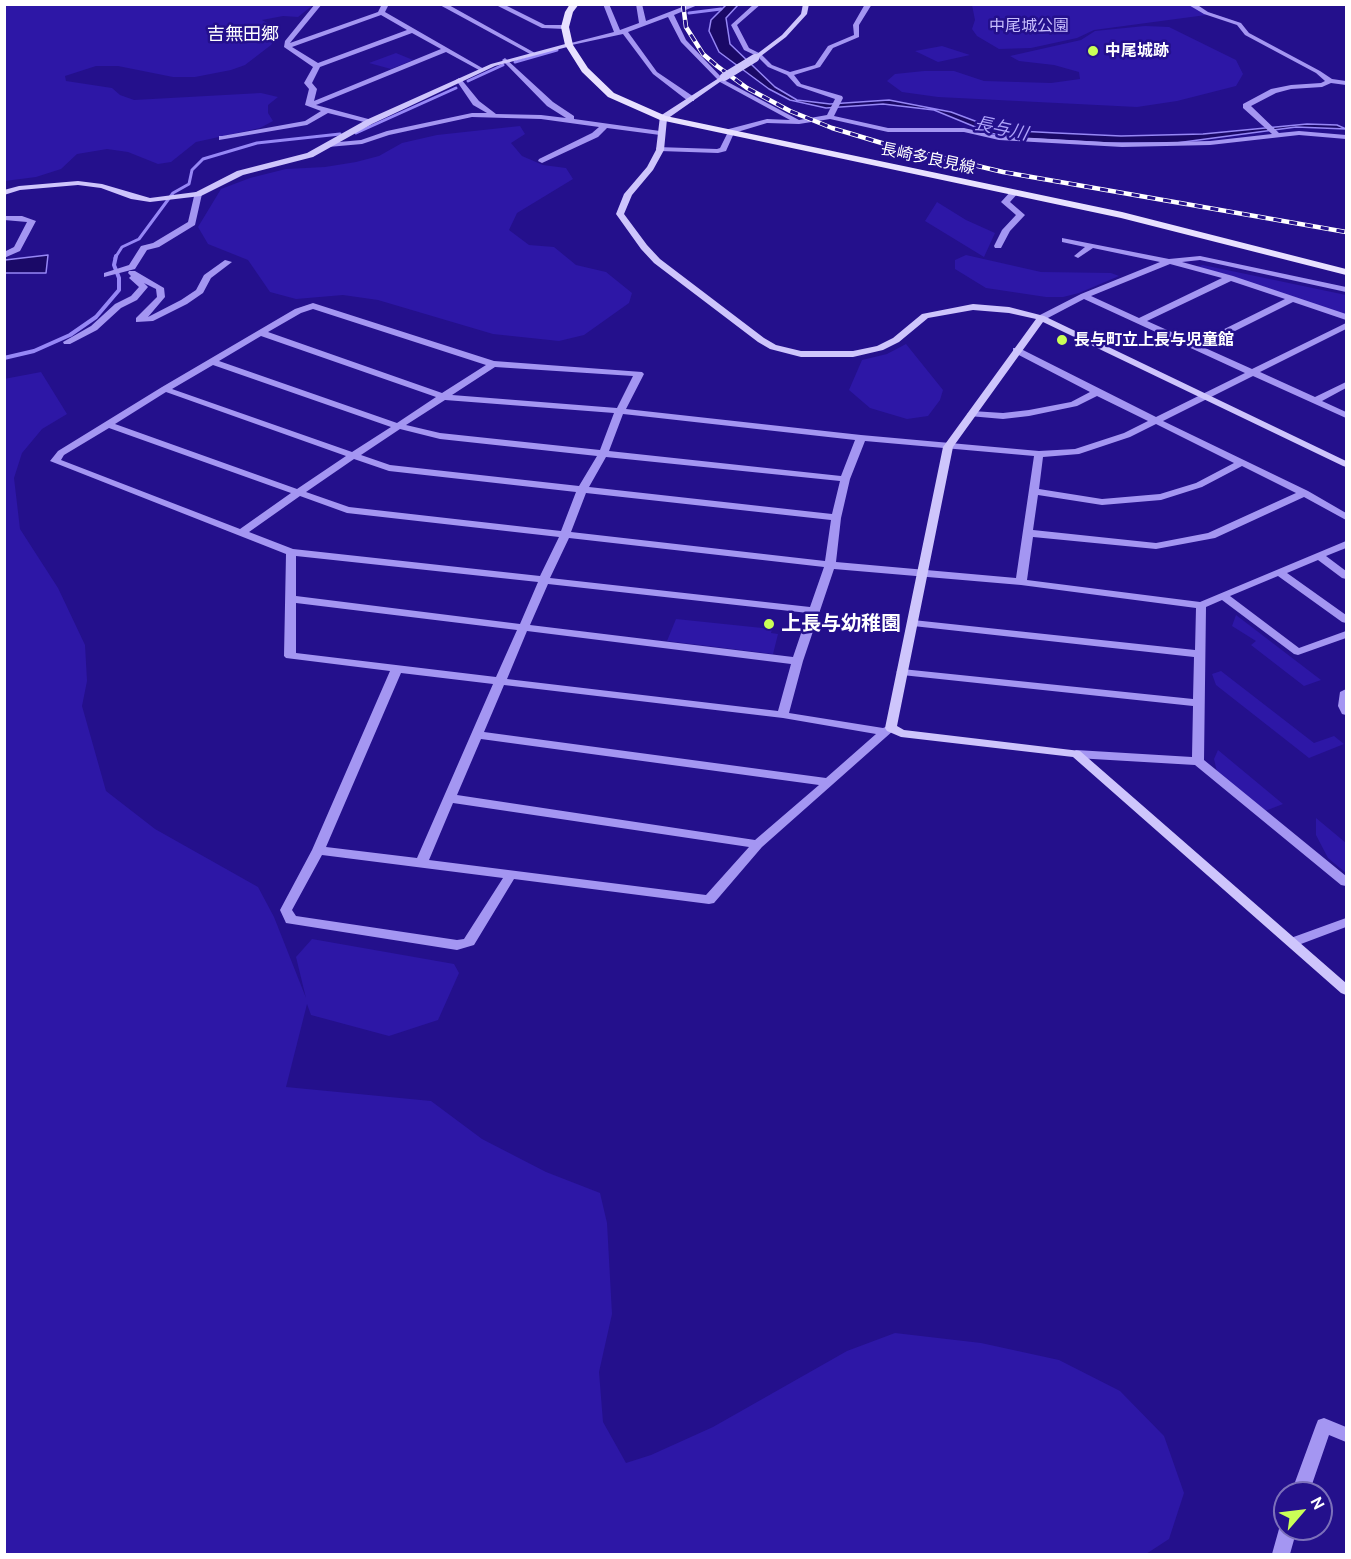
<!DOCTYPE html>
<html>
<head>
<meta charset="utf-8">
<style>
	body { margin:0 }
	#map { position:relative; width:1351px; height:1559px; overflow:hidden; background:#24108c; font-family:Cabin,sans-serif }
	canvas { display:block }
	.frame { position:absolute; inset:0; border:6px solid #fff; pointer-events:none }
	.north { position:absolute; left:1273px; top:1481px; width:60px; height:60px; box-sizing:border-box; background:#24108c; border:2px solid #7c70ba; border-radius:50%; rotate:62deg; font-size:16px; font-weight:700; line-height:24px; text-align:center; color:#fff }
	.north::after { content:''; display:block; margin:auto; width:21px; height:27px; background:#caff57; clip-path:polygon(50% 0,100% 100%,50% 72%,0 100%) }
</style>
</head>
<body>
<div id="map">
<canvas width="1351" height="1559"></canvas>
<div class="frame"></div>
<div class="north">N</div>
</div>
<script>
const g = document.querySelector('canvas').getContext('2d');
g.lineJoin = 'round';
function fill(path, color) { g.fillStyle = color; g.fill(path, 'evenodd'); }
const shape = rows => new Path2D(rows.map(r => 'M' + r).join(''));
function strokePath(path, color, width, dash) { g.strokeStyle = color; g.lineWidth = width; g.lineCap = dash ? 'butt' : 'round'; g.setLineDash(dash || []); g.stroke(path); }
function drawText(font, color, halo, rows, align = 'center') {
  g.font = font + ' Cabin,"Noto Sans JP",sans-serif'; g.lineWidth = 5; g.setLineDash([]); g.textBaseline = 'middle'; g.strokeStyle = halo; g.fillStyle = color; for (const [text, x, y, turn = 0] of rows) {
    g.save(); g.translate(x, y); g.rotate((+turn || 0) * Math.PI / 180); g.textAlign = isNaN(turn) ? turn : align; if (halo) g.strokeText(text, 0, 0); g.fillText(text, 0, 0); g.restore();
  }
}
fill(shape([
	[1194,4,1206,15,1094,30,1077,38,1031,48,999,49,977,36,972,29,975,20,972,5],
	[4,5,5,4,313,5,298,17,283,16,262,20,279,30,278,36,271,45,245,65,231,70,195,77,173,77,118,66,96,66,65,76,66,81,112,88,120,95,134,100,261,93,278,97,268,105,268,113,273,121,260,128,196,142,171,162,158,164,128,152,107,149,77,154,61,169,36,177,5,181],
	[1145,26,1169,27,1236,60,1243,74,1236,86,1177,101,1137,107,938,97,902,92,887,81,895,74,924,71,954,71,984,81,1051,83,1080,79,1079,72,1054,65,1019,61,1010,56,1081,40,1095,31],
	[942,46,970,55,938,62,915,51],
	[396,53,413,60,391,69,369,63],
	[520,126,525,134,511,143,522,156,543,165,566,168,573,179,517,213,509,230,529,245,554,247,576,265,606,272,632,293,629,303,584,335,559,341,493,334,378,300,343,295,296,299,270,292,248,260,208,244,198,227,221,189,250,178,286,169,325,167,356,162,379,156,402,143,437,135],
	[937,202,966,220,995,233,984,257,925,221],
	[966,255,1041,272,1111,273,1119,276,1079,293,1063,297,1046,297,986,288,955,269,955,260],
	[1203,265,1346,295,1346,315,1229,275,1195,267],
	[906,344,943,390,940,400,928,416,907,419,870,408,849,390,862,360,887,354],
	[41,372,67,414,42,429,22,453,14,478,20,529,58,588,85,645,87,681,82,706,106,791,155,829,258,887,274,917,306,998,296,957,312,939,454,964,459,973,438,1020,389,1036,311,1015,307,1004,286,1087,431,1101,482,1139,546,1172,600,1193,607,1223,612,1314,599,1372,603,1422,626,1463,651,1455,713,1427,847,1351,895,1333,981,1343,1059,1360,1120,1391,1164,1436,1184,1493,1169,1539,1146,1554,5,1554,4,379],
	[1236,615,1321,680,1304,686,1251,645,1256,641,1232,626],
	[676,619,772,629,771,633,778,634,773,654,667,641],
	[1221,671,1314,743,1334,736,1344,744,1309,758,1216,685,1212,674],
	[1218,750,1283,804,1265,811,1217,772,1214,759],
	[1316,818,1346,843,1346,873,1328,858,1316,835]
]), '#2d17a6');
const water = shape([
	[726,5,738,5,726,18,730,44,775,87,797,100,830,104,889,100,951,112,999,130,1057,133,1121,136,1203,134,1307,124,1337,125,1346,129,1296,127,1176,143,1108,143,1015,138,990,133,934,110,883,104,826,108,790,100,769,89,719,52,709,31,711,20,726,5],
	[48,255,46,273,5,273,5,260,48,255]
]);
fill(water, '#1a0967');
strokePath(water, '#9687f6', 1.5);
strokePath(shape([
	[689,13,721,9],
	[515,62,557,50],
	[468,81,503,65],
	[356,133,456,88],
	[115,258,122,247,139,239,173,193,189,184,192,170,203,159,257,143,340,134]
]), '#9687f6', 3);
strokePath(shape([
	[4,358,34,351,70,335,96,317,119,290,119,278,114,265,116,256]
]), '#9687f6', 4);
fill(shape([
	[315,4,322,4,290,43,378,12,382,4,389,4,385,12,484,69,479,70,446,52,316,105,372,120,372,124,328,113,307,125,219,140,219,136,222,136,305,121,321,111,305,105,309,89,304,83,313,67,284,47,285,41,315,4],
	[381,15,407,30,318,63,292,47,381,15],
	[412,33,441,49,314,101,317,89,312,83,320,67,412,33],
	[438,4,447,4,535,53,530,54,438,4],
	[494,4,503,4,545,25,565,25,568,27,565,29,542,28,494,4],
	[603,4,609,4,620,30,639,23,636,4,642,4,646,21,690,4,700,4,674,15,686,40,724,80,799,120,827,115,835,99,797,86,787,75,768,67,757,56,744,50,731,25,754,4,761,4,737,25,749,48,761,54,772,65,790,72,815,65,828,46,854,35,853,25,865,4,872,4,859,25,859,37,833,48,820,67,794,75,801,84,842,96,843,98,834,116,888,128,964,128,999,136,1122,143,1210,141,1272,134,1243,108,1243,104,1271,89,1291,85,1321,83,1325,81,1316,73,1245,35,1237,25,1204,14,1187,4,1196,4,1208,12,1241,23,1249,33,1320,71,1332,79,1346,81,1346,85,1331,83,1322,87,1291,89,1276,93,1251,106,1279,133,1299,131,1346,135,1346,139,1299,135,1210,145,1122,147,999,140,964,132,888,132,830,119,799,124,767,123,734,133,726,151,718,153,660,151,656,149,657,147,717,149,720,148,727,134,724,132,725,130,767,119,790,120,720,82,681,42,668,17,628,32,657,72,694,97,694,101,688,101,653,74,623,34,567,46,567,44,614,32,603,4],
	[505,58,553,102,574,116,574,119,660,131,664,133,660,135,607,128,598,137,542,163,538,161,539,159,592,133,599,127,541,119,472,117,389,135,362,144,328,147,324,145,328,143,361,140,387,131,472,113,487,113,473,105,456,80,459,78,461,79,479,101,496,114,541,115,566,118,547,106,503,61,502,60,505,58],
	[1012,190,1019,192,1010,202,1025,215,1010,231,1001,248,995,248,994,246,1002,230,1016,215,1001,202,1012,190],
	[195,192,202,194,195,225,159,247,147,250,135,269,104,277,104,273,129,265,141,246,153,243,188,222,195,192],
	[4,216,22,216,36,221,20,251,4,258,4,252,14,247,27,222,4,220,4,216],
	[1062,238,1169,259,1200,256,1346,287,1346,292,1200,260,1182,262,1233,276,1346,314,1346,320,1293,302,1203,347,1252,369,1346,323,1346,329,1260,372,1315,397,1346,382,1346,388,1322,401,1346,412,1346,418,1253,376,1163,421,1308,491,1346,513,1346,520,1304,497,1215,538,1156,549,1033,537,1027,580,1200,602,1346,541,1346,548,1326,556,1346,571,1346,579,1342,578,1318,560,1287,573,1346,615,1346,623,1342,622,1278,576,1230,596,1299,648,1346,631,1346,638,1298,655,1294,654,1222,600,1206,607,1204,760,1346,876,1346,886,1341,885,1195,765,1076,758,1070,754,1076,750,1192,757,1193,706,902,675,896,672,902,669,1193,699,1194,657,913,626,908,623,913,620,1195,650,1196,608,1021,585,834,569,803,661,789,713,883,728,888,726,894,730,762,847,714,903,709,904,514,879,474,945,457,950,286,923,280,910,312,850,390,671,286,658,284,656,286,554,50,461,58,451,162,387,295,309,313,303,494,361,642,372,644,374,626,409,861,435,1039,451,1075,449,1124,433,1148,421,1097,396,1077,406,1029,416,1003,419,969,416,967,414,972,411,1003,413,1029,410,1071,402,1090,392,1013,352,1013,348,1019,348,1156,417,1245,373,1084,299,1044,320,1038,320,1038,316,1081,294,1160,262,1093,248,1078,258,1074,256,1085,247,1062,242,1062,238],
	[1170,264,1222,278,1139,318,1091,296,1170,264],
	[1231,281,1285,299,1196,343,1147,321,1231,281],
	[313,309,486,365,442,393,268,332,301,313,313,309],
	[261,336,436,397,397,423,219,361,261,336],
	[213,365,391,427,352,452,172,389,213,365],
	[495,367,633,376,617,408,452,395,495,367],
	[166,392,346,456,297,489,115,424,166,392],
	[445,400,614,413,600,450,440,433,406,425,445,400],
	[623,414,855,440,841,476,609,451,623,414],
	[1156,424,1234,463,1196,483,1160,494,1102,499,1039,489,1043,457,1079,454,1130,437,1156,424],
	[109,428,291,493,240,529,61,460,64,455,109,428],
	[400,429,440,439,597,456,579,486,390,465,361,455,400,429],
	[865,441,1034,456,1016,578,836,562,841,518,850,479,865,441],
	[606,457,840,481,832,514,589,487,606,457],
	[354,459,389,471,576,492,561,531,349,507,306,492,354,459],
	[1242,466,1296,493,1208,533,1156,543,1033,530,1038,495,1102,505,1161,500,1202,487,1242,466],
	[586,493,831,520,825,561,571,532,586,493],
	[300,496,347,513,559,537,540,576,293,549,249,532,300,496],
	[569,538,824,567,810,607,550,578,569,538],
	[296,556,538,582,520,624,296,596,296,556],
	[548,584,808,613,793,657,530,625,548,584],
	[296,603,517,630,496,677,296,653,296,603],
	[527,631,791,664,778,711,507,679,527,631],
	[401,673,493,684,417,858,326,847,401,673],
	[504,685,783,718,876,734,826,778,484,732,504,685],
	[481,739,819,785,755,840,457,795,481,739],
	[453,803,749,847,706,895,429,860,453,803],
	[322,855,503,878,464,939,457,940,296,916,292,910,322,855],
	[225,260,232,262,211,278,203,293,187,304,153,321,136,322,136,318,157,297,156,289,144,283,148,287,137,300,121,308,97,330,70,344,64,344,63,342,91,326,115,304,131,296,139,287,129,278,131,276,128,273,129,271,135,271,164,288,165,297,148,317,181,300,196,290,204,275,225,260],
	[1346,689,1346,715,1342,714,1338,706,1340,692,1346,689],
	[1346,918,1346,927,1293,947,1288,945,1286,942,1288,939,1346,918],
	[1324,1418,1346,1427,1346,1442,1329,1435,1309,1493,1291,1493,1316,1425,1318,1420,1324,1418],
	[1285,1522,1285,1529,1297,1529,1290,1554,1272,1554,1279,1529,1282,1523,1285,1522]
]), '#a496f2');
fill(shape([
	[803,4,809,4,807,14,786,37,757,59,753,59,753,57,782,35,801,14,803,4],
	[569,43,571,44,571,46,495,66,372,124,313,157,243,175,201,196,150,202,131,199,101,188,78,185,20,190,4,195,4,190,19,186,78,181,102,184,150,198,196,192,237,171,307,153,366,120,491,64,569,43],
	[722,76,727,77,667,119,664,150,653,170,632,195,624,214,647,245,660,259,764,338,776,345,801,351,853,351,877,346,893,338,922,314,973,304,1009,307,1044,316,1346,461,1346,467,1343,466,1043,322,953,447,897,726,904,730,1080,751,1346,983,1346,995,1341,993,1073,757,901,737,887,731,885,728,943,447,1036,319,1009,313,973,310,928,318,899,342,883,350,853,357,801,357,770,349,758,342,654,263,641,249,616,214,624,194,647,167,656,150,660,116,722,76]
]), '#cec5fc');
fill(shape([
	[570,4,579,4,573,12,569,27,573,45,588,68,614,93,666,116,1122,212,1346,269,1346,275,1121,218,660,120,608,97,582,72,565,45,561,27,565,12,570,4]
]), '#e8e1ff');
const rail = shape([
	[683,4,686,27,703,54,717,66,747,88,790,111,832,128,885,144,1003,172,1346,232]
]);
strokePath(rail, '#fff', 4.5);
strokePath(rail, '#24108c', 3, [8]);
strokePath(shape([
	[724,77,755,58]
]), '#cec5fc', 8);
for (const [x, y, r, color] of [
	[1093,51,6,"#caff57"],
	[1062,340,6,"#caff57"],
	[769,624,6,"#caff57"]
]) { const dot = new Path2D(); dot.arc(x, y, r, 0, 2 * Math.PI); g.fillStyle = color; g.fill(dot); strokePath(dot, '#24108c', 2); }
drawText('16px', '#c7bdfd', '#24108c', [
	["中尾城公園",1029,26]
]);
drawText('bold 16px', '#fff', '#24108c', [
	["中尾城跡",1105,51],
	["長与町立上長与児童館",1074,340]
], 'left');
drawText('16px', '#fff', '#24108c', [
	["長崎多良見線",928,159,12]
]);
drawText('18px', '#fff', '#24108c', [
	["吉無田郷",243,35]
]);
drawText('italic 18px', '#aea2fa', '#24108c', [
	["長与川",1001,129,12]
]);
drawText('bold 20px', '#fff', '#24108c', [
	["上長与幼稚園",781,624]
], 'left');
</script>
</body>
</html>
